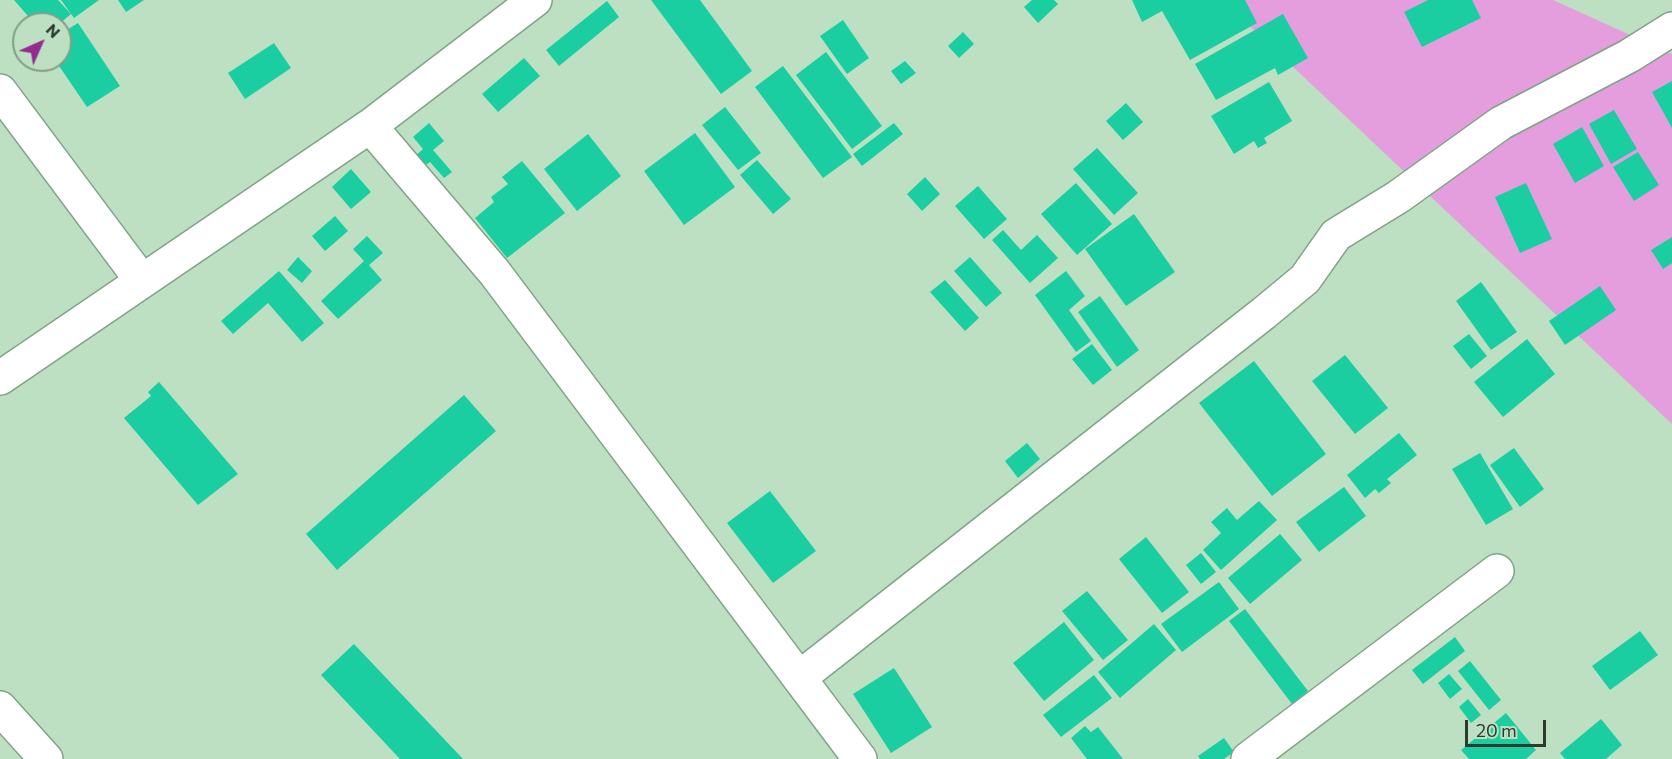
<!DOCTYPE html>
<html>
<head>
<meta charset="utf-8">
<style>
	body { margin:0 }
	#map { position:relative; width:1672px; height:759px; overflow:hidden; background:#bde0c2; font-family:Commissioner,sans-serif }
	canvas { display:block }
	.north { position:absolute; left:12px; top:12px; width:60px; height:60px; box-sizing:border-box; background:#bde0c2; border:2px solid #839e87; border-radius:50%; rotate:45deg; font-size:16px; font-weight:700; line-height:24px; text-align:center; color:#2c3a2f }
	.north::after { content:''; display:block; margin:auto; width:21px; height:27px; background:#942c90; clip-path:polygon(50% 0,100% 100%,50% 72%,0 100%) }
	.scale { position:absolute; left:1465px; top:720px; width:81px; height:27px; box-sizing:border-box; border:3px solid #2c3a2f; border-top:0; padding-left:8px; font-size:18px; line-height:21px; white-space:nowrap; color:#2c3a2f; -webkit-text-stroke:4px #bde0c2; paint-order:stroke }
</style>
</head>
<body>
<div id="map">
<canvas width="1672" height="759"></canvas>
<div class="north">N</div>
<div class="scale">20 m</div>
</div>
<script>
const g = document.querySelector('canvas').getContext('2d');
g.lineJoin = 'round';
function fill(path, color) { g.fillStyle = color; g.fill(path, 'evenodd'); }
const shape = rows => new Path2D(rows.map(r => 'M' + r).join(''));
function strokePath(path, color, width, dash) { g.strokeStyle = color; g.lineWidth = width; g.lineCap = dash ? 'butt' : 'round'; g.setLineDash(dash || []); g.stroke(path); }
fill(shape([
	[1222,0,1553,0,1672,54,1672,424]
]), '#e49ede');
fill(shape([
	[14,0,58,0,71,14,59,24,35,24],
	[61,0,99,0,74,18],
	[118,0,144,0,126,12],
	[651,0,700,0,752,71,721,94],
	[1032,0,1054,0,1058,4,1038,23,1024,7],
	[1132,0,1245,0,1257,23,1190,60,1162,11,1142,22],
	[1428,0,1472,0,1481,18,1422,47,1404,12],
	[607,1,619,17,559,66,546,50],
	[1283,14,1308,58,1278,75,1275,68,1216,100,1195,64],
	[843,20,869,58,847,74,820,36],
	[78,23,120,86,87,107,55,60,60,60,60,34],
	[963,32,974,44,959,58,948,46],
	[274,43,291,68,245,99,228,73],
	[826,52,882,126,852,149,796,75],
	[524,58,540,76,498,112,482,94],
	[905,61,916,73,901,84,891,71],
	[783,66,852,157,823,178,755,87],
	[1672,81,1672,128,1652,92],
	[1269,82,1292,121,1264,138,1267,143,1258,148,1254,141,1234,154,1211,116],
	[1126,103,1143,122,1123,140,1106,121],
	[725,107,761,153,738,170,702,125],
	[1614,110,1637,149,1611,164,1589,124],
	[429,123,444,141,433,150,452,172,444,178,430,162,423,167,414,157,423,149,413,137],
	[894,123,903,134,862,166,853,154],
	[1582,127,1604,166,1575,183,1553,144],
	[695,133,735,187,684,225,644,171],
	[588,134,621,176,577,211,544,169],
	[1097,148,1138,193,1114,215,1073,169],
	[1638,152,1659,185,1634,201,1613,167],
	[757,160,791,199,773,214,740,175],
	[522,161,565,213,507,258,475,218,494,202,491,197,508,184,502,177],
	[351,169,371,192,351,209,332,187],
	[925,177,940,194,922,211,907,194],
	[1076,183,1112,224,1077,255,1041,214],
	[1526,183,1552,239,1520,253,1495,197],
	[978,186,1007,219,984,239,955,206],
	[1134,214,1175,272,1126,306,1085,249],
	[335,216,348,231,325,251,312,236],
	[1003,230,1021,250,1037,235,1058,258,1030,283,992,240],
	[367,236,383,253,369,265,382,280,338,319,321,301,364,261,353,249],
	[1672,237,1672,263,1663,269,1651,250],
	[298,257,312,271,302,283,287,270],
	[970,257,1002,293,986,307,954,271],
	[279,271,324,323,302,342,268,303,233,334,221,321],
	[1066,271,1085,296,1069,310,1091,341,1076,352,1035,295],
	[945,280,979,318,965,331,930,292],
	[1481,282,1517,332,1491,350,1456,301],
	[1600,286,1616,310,1565,345,1549,321],
	[1100,296,1139,350,1117,367,1078,312],
	[1469,334,1487,356,1471,369,1453,346],
	[1527,339,1555,374,1503,417,1474,382],
	[1092,344,1112,370,1093,385,1072,359],
	[1345,355,1388,408,1355,434,1312,381],
	[1254,361,1326,454,1272,496,1199,403],
	[159,382,238,474,198,505,124,418,151,396,148,392],
	[464,395,496,431,337,570,306,534],
	[1399,433,1417,455,1387,479,1391,483,1379,493,1375,489,1365,498,1347,475],
	[1027,443,1040,459,1018,478,1005,461],
	[1514,448,1544,489,1520,507,1490,465],
	[1480,453,1513,509,1486,525,1452,469],
	[1344,487,1366,516,1319,552,1296,522],
	[770,491,816,551,773,583,727,523],
	[1259,501,1277,520,1221,570,1203,550,1221,533,1211,522,1227,508,1237,520],
	[1280,534,1302,560,1250,604,1228,578],
	[1146,537,1189,592,1162,613,1119,559],
	[1201,553,1216,572,1201,584,1186,565],
	[1219,582,1239,609,1182,652,1161,624],
	[1087,591,1128,640,1103,660,1062,611],
	[1245,609,1308,691,1292,704,1229,621],
	[1064,622,1094,660,1044,701,1013,663],
	[1154,624,1176,650,1120,698,1098,672],
	[1640,631,1658,655,1610,690,1592,666],
	[1455,637,1465,651,1423,684,1412,670],
	[354,644,463,759,400,759,321,675],
	[1470,661,1501,700,1489,710,1458,671],
	[894,668,932,727,891,753,853,694],
	[1449,674,1462,689,1450,699,1438,683],
	[1094,675,1112,698,1061,737,1043,715],
	[1468,699,1481,715,1471,723,1459,707],
	[1506,713,1536,750,1526,759,1469,759,1461,750],
	[1601,719,1622,745,1606,759,1565,759,1560,753],
	[1085,726,1091,732,1098,727,1123,759,1087,759,1071,738],
	[1224,738,1234,752,1224,759,1200,759,1198,756]
]), '#1acea2');
const minor = shape([
	[0,91,142,281],
	[370,126,495,273,860,759],
	[0,378,370,126,535,0],
	[799,678,1264,313,1305,279,1336,235,1398,197,1501,123,1629,56,1672,29],
	[0,708,46,759],
	[1248,759,1497,571]
]);
strokePath(minor, '#80a285', 36);
strokePath(minor, '#fff', 33);
</script>
</body>
</html>
